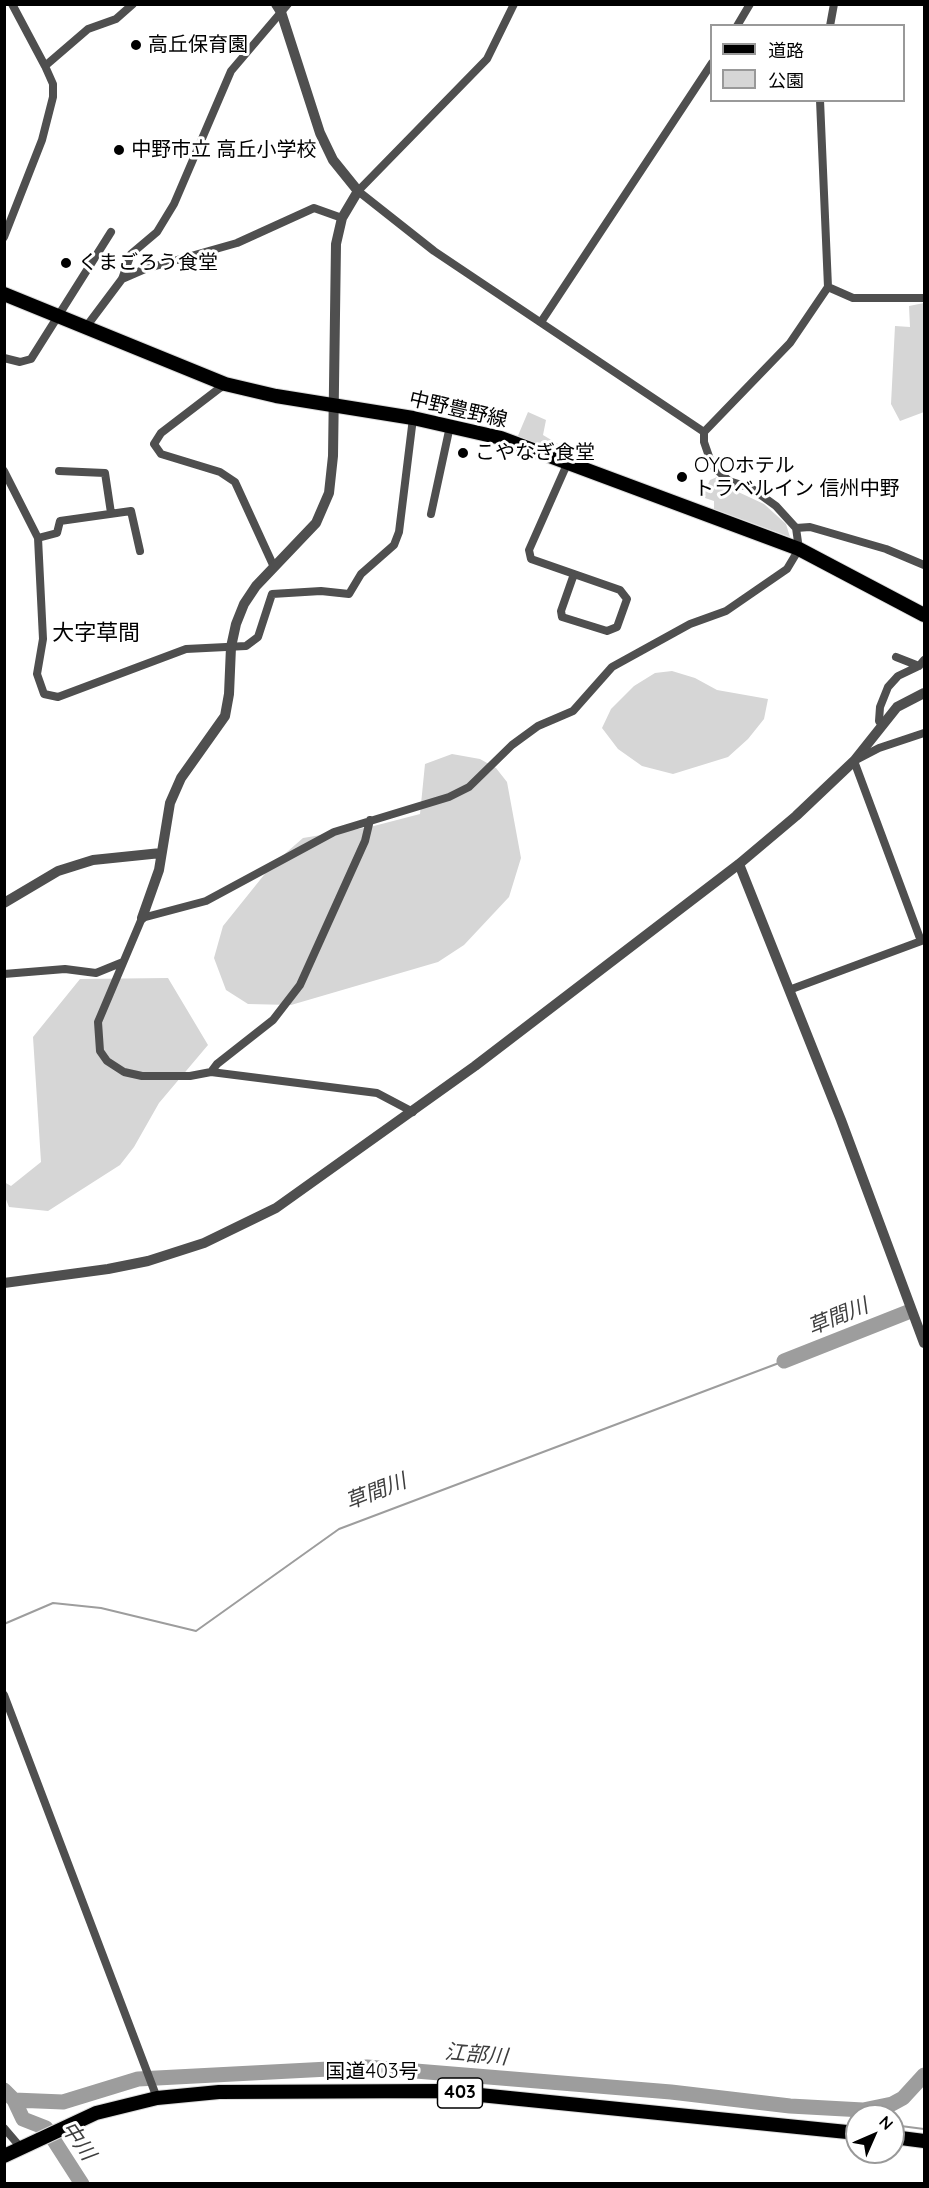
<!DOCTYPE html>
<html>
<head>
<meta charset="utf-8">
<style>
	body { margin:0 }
	#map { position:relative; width:929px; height:2188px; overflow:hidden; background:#fff; font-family:Quicksand,"Noto Sans JP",sans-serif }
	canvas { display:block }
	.frame { position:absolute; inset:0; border:6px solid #000; pointer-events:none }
	.legend { position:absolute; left:710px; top:24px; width:195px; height:78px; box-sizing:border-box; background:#fff; border:2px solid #999; margin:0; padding:8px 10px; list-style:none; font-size:18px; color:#000 }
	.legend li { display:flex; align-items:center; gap:12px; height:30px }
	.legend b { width:30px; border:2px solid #999 }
	.north { position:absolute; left:845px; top:2104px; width:60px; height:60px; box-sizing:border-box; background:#fff; border:2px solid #999; border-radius:50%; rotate:45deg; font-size:16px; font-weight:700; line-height:24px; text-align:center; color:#000 }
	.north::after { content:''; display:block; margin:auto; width:21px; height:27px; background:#000; clip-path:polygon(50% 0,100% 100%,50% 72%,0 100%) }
</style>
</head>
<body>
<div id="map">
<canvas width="929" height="2188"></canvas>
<div class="frame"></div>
<ul class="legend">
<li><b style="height:8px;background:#000"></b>道路</li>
<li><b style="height:16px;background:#d6d6d6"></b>公園</li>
</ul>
<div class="north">N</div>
</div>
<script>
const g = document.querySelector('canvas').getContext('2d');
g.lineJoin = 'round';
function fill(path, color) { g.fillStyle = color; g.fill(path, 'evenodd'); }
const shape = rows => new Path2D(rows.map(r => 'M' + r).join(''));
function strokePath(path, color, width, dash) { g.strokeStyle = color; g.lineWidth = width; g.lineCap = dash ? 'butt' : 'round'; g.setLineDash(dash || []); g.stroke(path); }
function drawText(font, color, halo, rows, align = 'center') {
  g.font = font + ' Quicksand,"Noto Sans JP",sans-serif'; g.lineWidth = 6; g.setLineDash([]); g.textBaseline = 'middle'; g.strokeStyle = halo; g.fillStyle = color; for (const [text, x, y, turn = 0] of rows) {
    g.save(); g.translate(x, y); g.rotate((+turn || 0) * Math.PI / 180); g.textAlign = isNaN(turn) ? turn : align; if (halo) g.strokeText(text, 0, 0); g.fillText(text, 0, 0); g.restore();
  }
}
fill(shape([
	[924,303,924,412,900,421,891,404,895,326,910,327,909,306],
	[528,412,546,420,543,435,558,444,554,450,517,438],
	[717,477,722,482,734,485,734,490,764,504,786,524,790,537,714,509,714,501,702,497,710,480],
	[672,671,695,678,717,690,768,699,764,719,748,739,728,757,673,774,642,766,618,749,602,728,611,709,634,686,655,673],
	[452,754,480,759,496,768,507,782,521,858,509,897,464,945,438,962,291,1005,248,1004,226,990,214,958,223,926,272,865,303,838,370,827,420,814,425,764],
	[168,978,208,1045,159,1103,134,1147,120,1165,48,1211,9,1207,5,1197,4,1182,11,1186,41,1162,33,1037,80,979]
]), '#d6d6d6');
strokePath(shape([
	[4,1624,53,1603,101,1608,196,1631,339,1529,779,1363],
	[863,2110,874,2116],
	[893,2125,924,2129]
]), '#9d9d9d', 2);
strokePath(shape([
	[784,1361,908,1312],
	[4,2090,14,2100,23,2119,46,2128,82,2184],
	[14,2100,63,2102,138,2079,367,2067,671,2092,790,2106,863,2110,892,2104,903,2098,924,2075]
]), '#9d9d9d', 15);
const primary = shape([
	[4,294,225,384,276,396,413,418,501,438,799,549,924,615]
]);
const trunk = shape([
	[893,2137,924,2141],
	[4,2156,96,2113,157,2098,219,2092,440,2091,857,2133]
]);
strokePath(primary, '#dbdbdb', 16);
strokePath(trunk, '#dbdbdb', 16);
strokePath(shape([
	[514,4,487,59,358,191,434,251,704,432],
	[737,26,750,4],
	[830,26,834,4],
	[45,66,88,29,116,19,133,4],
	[4,237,42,140,53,97,53,84,45,66,12,4],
	[122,279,145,269,237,243,314,208,342,218],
	[828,287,853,298,924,298],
	[541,322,712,63],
	[86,327,122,279,131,254,157,232,174,204,231,71,288,4],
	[4,358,20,362,31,359,111,232],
	[225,384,161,433,154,444,161,454,220,472,235,482,274,567],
	[568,462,529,550,531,559,620,590,627,599,617,627,607,631,562,617,561,611,574,574],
	[4,471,38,538,43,639,37,674,44,694,58,697,186,649,246,646,258,637,272,594,321,591,349,594,361,574,394,545,399,532,413,418],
	[59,471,105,473,111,513],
	[431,514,450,426],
	[796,528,810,527,886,549,924,565],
	[38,538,57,533,60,521,131,511,140,551],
	[896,657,919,666,924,660],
	[882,725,879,721,880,707,888,687,898,676,919,666],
	[921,941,854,761,879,748,924,733],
	[4,974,65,969,96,973,123,962],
	[789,990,924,940],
	[211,1072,217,1064,273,1020,300,985,365,841,370,820],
	[413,1112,377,1093,211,1072,190,1076,142,1076,124,1072,107,1061,100,1051,98,1022,142,918,206,901,334,832,449,797,469,787,512,745,538,726,573,711,612,667,690,624,726,611,787,569,799,549,796,528,776,506,751,488,729,481,712,465,704,442,704,432,790,343,828,287,820,100],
	[4,1695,157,2098],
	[4,2128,22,2149]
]), '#4f4f4f', 8);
strokePath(shape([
	[739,864,841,1120,924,1343],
	[4,903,58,871,93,860,161,853],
	[142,918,159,870,170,803,181,778,225,716,229,694,231,647,236,624,244,604,256,586,316,523,329,493,333,456,336,244,342,218,358,191,333,160,320,133,281,12,276,4],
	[4,1283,108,1269,148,1261,204,1243,276,1208,475,1066,739,864,796,816,854,761,897,707,924,693]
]), '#4f4f4f', 10);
strokePath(primary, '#000', 14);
strokePath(trunk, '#000', 14);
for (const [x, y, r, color] of [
	[136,45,6,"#000"],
	[119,150,6,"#000"],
	[66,263,6,"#000"],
	[463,453,6,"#000"],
	[682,477,6,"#000"]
]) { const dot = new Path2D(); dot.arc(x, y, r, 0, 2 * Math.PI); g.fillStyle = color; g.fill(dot); strokePath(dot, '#fff', 2); }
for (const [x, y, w] of [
	[460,2093,45]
]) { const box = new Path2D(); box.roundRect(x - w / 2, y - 15, w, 30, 4.5); g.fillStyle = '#fff'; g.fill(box); strokePath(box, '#000', 1.5); }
drawText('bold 18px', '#000', null, [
	["403",460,2093]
]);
drawText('20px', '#000', '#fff', [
	["高丘保育園",148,45],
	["中野市立 高丘小学校",131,150],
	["くまごろう食堂",78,263],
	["こやなぎ食堂",475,453],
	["OYOホテル",694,466],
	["トラベルイン 信州中野",694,489]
], 'left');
drawText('20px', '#000', '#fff', [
	["中野豊野線",458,410,13],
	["国道403号",372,2072]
]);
drawText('italic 21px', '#3e3e3e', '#fff', [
	["草間川",838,1317,-22],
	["草間川",376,1492,-21],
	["江部川",476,2055,5],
	["中川",78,2141,55]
]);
drawText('22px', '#000', '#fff', [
	["大字草間",96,633]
]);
</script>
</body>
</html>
